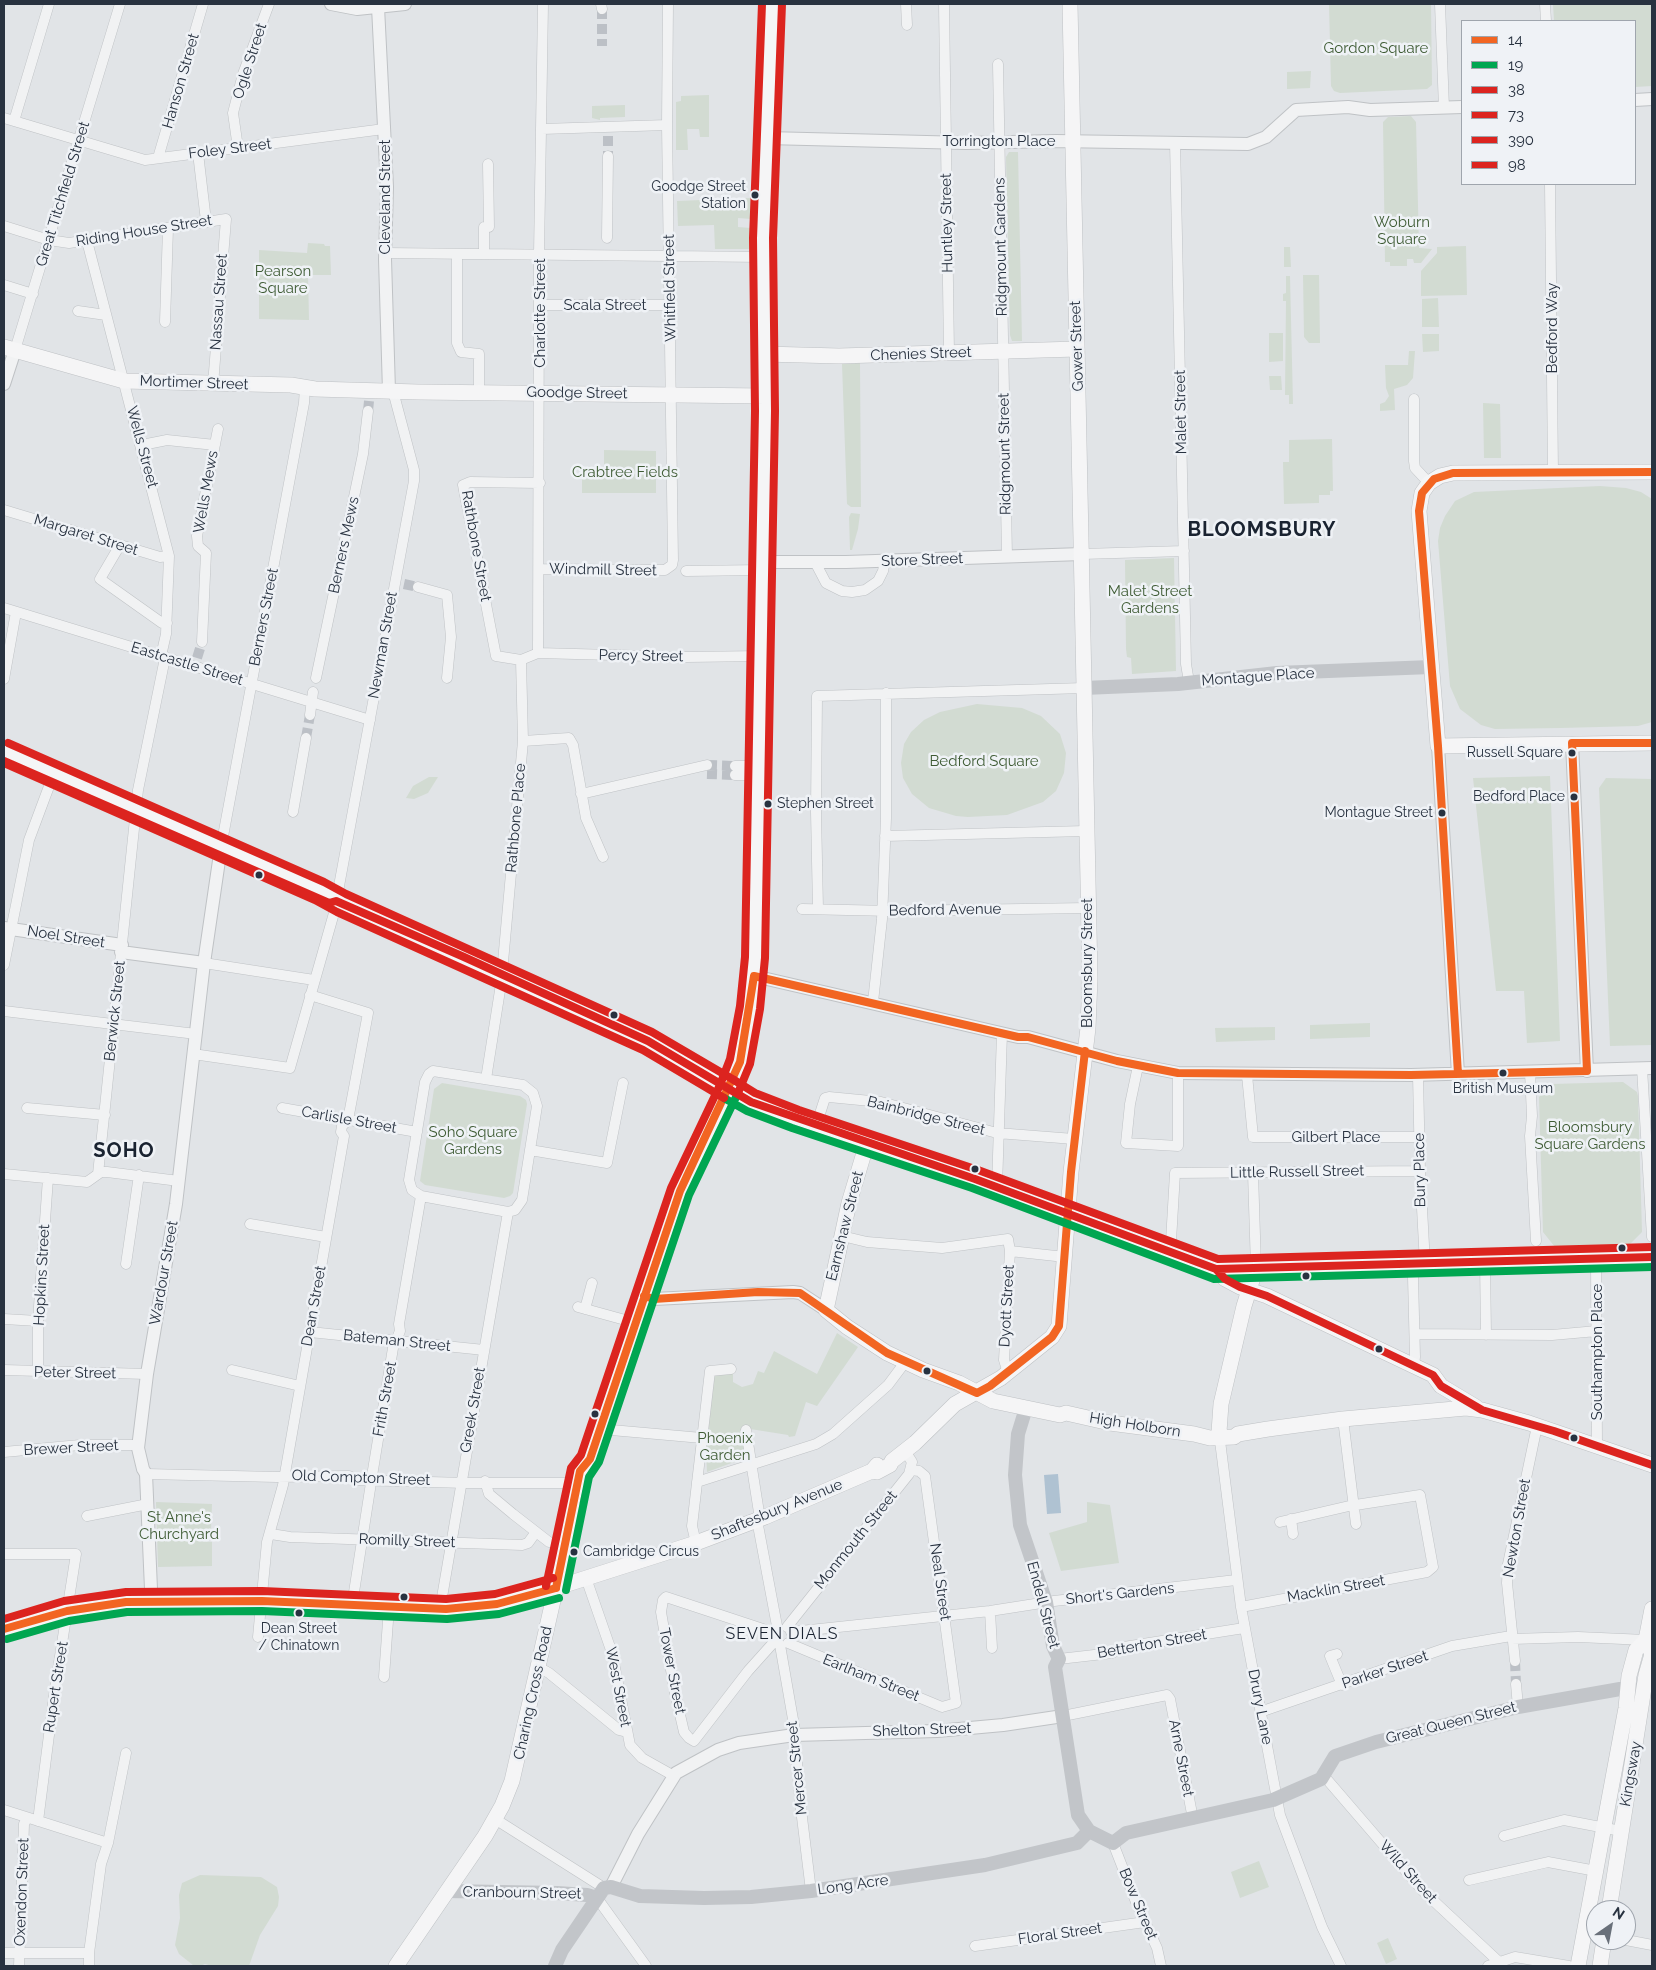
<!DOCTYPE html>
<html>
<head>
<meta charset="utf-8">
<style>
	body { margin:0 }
	#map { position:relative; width:1656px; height:1970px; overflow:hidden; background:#e1e4e7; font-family:Raleway,sans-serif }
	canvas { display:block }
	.frame { position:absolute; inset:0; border:5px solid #283240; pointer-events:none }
	.legend { position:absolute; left:1461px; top:20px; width:175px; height:165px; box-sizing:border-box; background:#eff2f6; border:1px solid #9fa5ad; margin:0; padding:6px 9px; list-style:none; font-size:15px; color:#283240 }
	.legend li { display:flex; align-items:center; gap:10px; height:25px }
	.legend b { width:25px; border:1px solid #9fa5ad }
	.north { position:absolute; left:1586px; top:1900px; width:50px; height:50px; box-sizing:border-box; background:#eff2f6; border:1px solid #9fa5ad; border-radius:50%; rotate:33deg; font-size:14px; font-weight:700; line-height:20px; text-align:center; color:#283240 }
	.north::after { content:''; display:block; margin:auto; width:18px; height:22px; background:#69707a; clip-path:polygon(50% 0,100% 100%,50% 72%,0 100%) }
</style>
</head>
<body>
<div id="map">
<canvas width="1656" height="1970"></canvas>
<div class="frame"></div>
<ul class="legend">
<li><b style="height:6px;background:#f26522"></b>14</li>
<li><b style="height:6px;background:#00a651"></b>19</li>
<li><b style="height:6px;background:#dc241f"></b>38</li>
<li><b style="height:6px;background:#dc241f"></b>73</li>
<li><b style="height:6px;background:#dc241f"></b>390</li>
<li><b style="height:6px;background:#dc241f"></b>98</li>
</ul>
<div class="north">N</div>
</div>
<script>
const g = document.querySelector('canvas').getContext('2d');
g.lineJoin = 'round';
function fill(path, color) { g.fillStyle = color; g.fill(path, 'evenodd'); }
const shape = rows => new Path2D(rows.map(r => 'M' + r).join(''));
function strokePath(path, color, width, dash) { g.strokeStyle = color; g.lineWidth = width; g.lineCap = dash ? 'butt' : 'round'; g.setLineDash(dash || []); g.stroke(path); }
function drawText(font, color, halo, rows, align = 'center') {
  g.font = font + ' Raleway,sans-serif'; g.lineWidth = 5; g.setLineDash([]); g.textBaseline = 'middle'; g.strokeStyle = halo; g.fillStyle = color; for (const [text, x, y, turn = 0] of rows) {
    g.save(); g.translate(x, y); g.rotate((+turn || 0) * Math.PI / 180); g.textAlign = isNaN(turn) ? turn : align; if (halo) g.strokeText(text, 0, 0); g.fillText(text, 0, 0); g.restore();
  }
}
fill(shape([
	[1329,4,1431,4,1432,85,1427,89,1340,93,1334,91,1331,86],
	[1553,4,1652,4,1652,86,1635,87,1635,21,1554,21],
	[1311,71,1310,88,1287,89,1287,72],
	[709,95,709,137,700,137,699,129,687,129,688,150,676,150,676,102,681,101,681,96],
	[625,105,625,117,600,118,600,120,592,118,592,106],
	[1411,116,1416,122,1419,248,1432,249,1421,263,1414,263,1413,259,1407,259,1407,266,1390,266,1390,262,1385,262,1383,122,1388,117],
	[1009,152,1018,152,1022,341,1012,341,1010,335,1006,157],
	[751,198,751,219,738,218,738,227,751,228,751,249,715,249,714,225,678,226,677,201],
	[308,243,324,244,325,246,330,246,331,275,308,275,309,320,259,319,259,250,307,253],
	[1466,246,1467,295,1421,296,1421,271,1437,253,1437,247],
	[1284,247,1290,247,1291,267,1284,267],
	[1303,275,1319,275,1320,343,1309,343,1304,337],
	[1286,276,1290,276,1293,404,1289,404,1289,395,1285,395,1286,301,1283,301,1283,294,1286,293],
	[1438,298,1439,327,1422,327,1422,299],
	[1269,333,1283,333,1283,361,1269,362],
	[1422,334,1439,334,1439,351,1423,352],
	[1409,351,1415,351,1413,378,1407,385,1394,389,1395,410,1380,411,1380,404,1385,402,1389,396,1386,388,1385,365,1408,365],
	[860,363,861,507,851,507,847,504,842,364],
	[1269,376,1281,376,1282,390,1270,390],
	[1483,403,1500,404,1501,458,1484,458],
	[1332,439,1333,491,1330,491,1330,495,1319,495,1319,503,1284,504,1283,462,1289,462,1289,440],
	[604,450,656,451,656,493,582,493,582,468,604,468],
	[1600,486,1626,488,1641,492,1652,499,1652,722,1638,726,1560,728,1495,729,1481,725,1460,709,1450,686,1438,541,1440,528,1445,516,1455,501,1474,492],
	[851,513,860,514,858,529,852,550,850,550,849,517],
	[1174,558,1176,671,1132,674,1131,658,1127,657,1126,649,1125,560],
	[977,704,1022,708,1041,716,1060,734,1066,753,1064,773,1056,791,1043,802,1007,815,968,817,956,816,929,808,912,794,903,778,901,763,904,744,911,732,924,720,940,712],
	[1550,776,1560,1041,1527,1043,1524,991,1496,991,1473,778],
	[429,777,438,777,428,793,414,799,406,798,413,786],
	[1606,778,1652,779,1652,1045,1610,1046,1599,788],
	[1370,1023,1370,1037,1310,1039,1310,1025],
	[1275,1027,1275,1040,1216,1042,1215,1028],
	[1623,1082,1637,1092,1638,1096,1642,1232,1629,1245,1555,1247,1543,1232,1539,1097,1552,1084],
	[442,1083,520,1096,526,1100,527,1104,513,1193,510,1196,504,1198,425,1185,420,1181,434,1089],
	[837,1333,858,1347,817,1406,806,1402,795,1436,789,1437,788,1435,744,1428,742,1430,745,1458,707,1472,706,1450,714,1373,733,1372,733,1382,742,1387,753,1384,758,1371,764,1373,774,1351,817,1374],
	[156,1502,212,1504,211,1530,201,1530,200,1541,212,1542,212,1566,158,1567],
	[1087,1502,1110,1505,1119,1563,1061,1571,1049,1533,1087,1522],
	[1259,1861,1269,1887,1240,1898,1231,1872],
	[200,1875,261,1877,277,1887,279,1897,278,1906,260,1935,249,1966,212,1966,205,1964,200,1966,193,1965,179,1954,175,1945,180,1918,179,1895,182,1883],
	[1388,1938,1397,1959,1386,1964,1377,1943]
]), '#d2dbd2');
fill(shape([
	[1058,1474,1061,1513,1047,1514,1044,1475]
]), '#afc2d2');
strokePath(shape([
	[602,9,602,46],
	[608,136,608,156],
	[368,411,369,401],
	[404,584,418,587],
	[197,658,202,642],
	[306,738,310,715],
	[707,765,735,766],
	[707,774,735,775],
	[1515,1661,1516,1684]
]), '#bcc0c6', 10, [10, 5]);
const minor = shape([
	[601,4,602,9],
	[906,4,907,25],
	[944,4,949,353],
	[1440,4,1444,108],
	[1545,4,1546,21],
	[998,64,1007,557],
	[4,118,145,160,384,129],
	[14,121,49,4],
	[542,129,667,125],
	[1175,142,1186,664,1189,682],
	[238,148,233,113,243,74,269,4],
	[198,153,206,221],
	[158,158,203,4],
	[1550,184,1553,473],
	[4,226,49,240,69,243,226,219,213,385],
	[607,238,608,156],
	[87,241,169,556,166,634,161,656],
	[385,253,763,257],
	[457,254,457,343,461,352,479,354,479,392],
	[484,254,484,227,489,227,488,164],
	[4,285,33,294],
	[539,305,670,305],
	[78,311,106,315],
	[165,322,168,228],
	[15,350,120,4],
	[1414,399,1414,461,1415,468,1429,483],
	[142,445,167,440,215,445],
	[540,483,470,482,463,485,496,656,521,660,538,653,687,657,762,656],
	[4,510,160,557,169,556],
	[120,545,100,579,162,623,167,623],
	[1082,554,1184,551],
	[815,562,826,583,842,591,852,592,865,590,878,581,883,571,885,561],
	[540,569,665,570,672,565,673,560,667,125,668,4],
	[686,571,763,570],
	[418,587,447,595,451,637,447,678],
	[4,608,370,720],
	[202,642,206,553,198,546,197,536,218,429],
	[538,653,539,254,543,4],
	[316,678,363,454,368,411],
	[4,679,16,612],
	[310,715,313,692],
	[523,741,569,738,573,745,586,818,603,857],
	[735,766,759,766],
	[735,775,759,776],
	[581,794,707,765],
	[293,812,306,738],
	[885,836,1086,831],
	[221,847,304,403,305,387],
	[802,909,892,911,1087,908],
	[818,909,816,812,817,696,1084,688],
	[204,963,314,980],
	[4,965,29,840,51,781],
	[873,1002,882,919,886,818,886,693],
	[4,1011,196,1034],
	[193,1054,290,1068,334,913,414,481,414,470,393,391],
	[1138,1066,1130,1104,1126,1143,1178,1146,1178,1073],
	[1642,1068,1652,1237],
	[433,1071,523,1085,533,1093,537,1106,522,1200,515,1210,508,1212,421,1196,412,1190,409,1180,425,1082,429,1074,433,1071],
	[1530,1072,1532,1116,1530,1136,1536,1241],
	[1247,1075,1253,1137,1419,1137],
	[1418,1075,1420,1171,1425,1264],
	[486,1079,501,984,523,741,521,660],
	[27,1108,105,1115],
	[282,1108,417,1132],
	[816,1126,825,1098,829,1097,881,1102,997,1133,1074,1139],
	[530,1150,607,1163,623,1083],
	[1253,1173,1256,1268],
	[4,1174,87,1182,101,1172,107,1172,179,1181],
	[98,1174,138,790,165,658],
	[997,1187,1002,1033],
	[250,1224,326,1237],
	[842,1236,867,1242,942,1248,1008,1239,1010,1251,1004,1360,1008,1373],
	[1010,1251,1065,1257],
	[1168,1252,1171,1241,1175,1173,1420,1171],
	[1596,1259,1597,1446],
	[1485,1262,1486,1335],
	[126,1264,139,1175],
	[578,1307,636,1323],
	[585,1309,592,1283],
	[4,1319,38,1321],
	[310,1332,484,1350],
	[1415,1334,1552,1335,1597,1331],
	[1414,1366,1415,1357,1413,1277,1415,1264],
	[4,1370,147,1374],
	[232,1370,300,1386],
	[38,1372,38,1321,48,1178],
	[1343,1419,1356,1524],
	[600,1429,702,1438],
	[746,1430,760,1519],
	[1219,1433,1241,1607,1280,1815,1322,1927,1341,1966],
	[4,1452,80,1445,139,1445],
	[146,1474,277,1477,349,1476,357,1480,466,1483,577,1483],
	[485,1481,489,1494,513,1514,549,1542,566,1546],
	[697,1482,816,1444,833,1434,888,1385,906,1361],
	[87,1516,148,1504],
	[1291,1519,1293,1534],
	[757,1520,777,1626],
	[271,1534,290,1537,522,1545,528,1543,536,1532],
	[696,1543,692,1526,710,1371,731,1369],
	[4,1554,76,1554,55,1688,38,1821],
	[586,1578,612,1653,630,1745,642,1758,674,1776],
	[352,1605,373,1470,393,1348,400,1331,399,1324,421,1196],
	[1241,1607,1427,1572,1433,1567,1420,1495,1349,1506,1280,1522],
	[440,1609,508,1212],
	[990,1611,992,1648],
	[787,1627,909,1474,912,1462,905,1451],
	[772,1632,666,1597,663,1600,661,1612,675,1693,684,1732,689,1738,694,1741,748,1671,774,1642],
	[791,1632,990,1611,1054,1601,1236,1580],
	[258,1637,267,1542,283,1485,344,1136,341,1132,342,1126,348,1120,368,1013,310,995],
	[1512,1639,1578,1637,1646,1640],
	[788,1643,942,1707,956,1703,925,1476,919,1471,911,1470],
	[780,1645,794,1725,800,1801,811,1891],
	[1337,1654,1330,1656,1342,1685],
	[1059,1659,1112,1653,1124,1647,1244,1628],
	[1515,1661,1507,1583,1508,1564,1537,1426],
	[538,1667,549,1673,619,1730,627,1732],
	[384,1677,389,1607],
	[1516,1684,1518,1707],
	[1260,1712,1452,1646,1511,1636],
	[1063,1716,1167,1695,1170,1699,1193,1819],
	[1324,1776,1423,1891,1498,1961],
	[4,1810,108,1843],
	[495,1819,604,1888],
	[1504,1836,1564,1820,1621,1831],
	[1113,1843,1136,1902,1157,1948,1161,1966],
	[1469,1880,1548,1862,1596,1871],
	[597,1898,646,1966],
	[1626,1940,1652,1945],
	[975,1946,1145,1922],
	[4,1953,89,1953],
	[19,1966,24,1824,27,1818],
	[89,1966,89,1953,101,1864,108,1843,126,1753],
	[1488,1966,1515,1957,1569,1966]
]);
const tertiary = shape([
	[331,4,357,9,405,4],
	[378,7,387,187,385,259,389,391],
	[1635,100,1652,99],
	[767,138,966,143,1056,141,1248,144,1266,137,1296,110,1348,107,1370,110,1462,107],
	[4,384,15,350],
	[763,562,846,562,1082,554],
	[1572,743,1587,1071],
	[1438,746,1458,1074],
	[4,928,122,945],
	[121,952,204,963],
	[754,976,1018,1037,1028,1037,1117,1061,1178,1073,1411,1075,1652,1068],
	[644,1296,654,1299,793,1292,800,1293,826,1310],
	[148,1603,151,1589,146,1474,143,1469,138,1448,147,1374,176,1204,204,963,221,847],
	[611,1887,638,1834,676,1773,718,1750,739,1743,794,1735,937,1731,1003,1725,1063,1716]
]);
const primary = shape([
	[4,347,124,381,291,385,315,389,418,392,765,396],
	[764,354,839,356,1077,349],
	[1652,472,1453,473,1440,476,1429,483,1422,493,1419,511,1438,746,1652,743],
	[4,752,320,891,341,903,648,1041,751,1102,975,1179,1216,1269,1652,1257],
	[867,1143,849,1203,826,1310,847,1327,887,1353,923,1370,959,1383,993,1401,1060,1415,1066,1413,1110,1423,1194,1434,1210,1438,1234,1437,1238,1434,1268,1429,1343,1419,1466,1408,1482,1410,1529,1423,1652,1465],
	[1216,1269,1225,1279,1240,1287,1267,1296,1433,1375,1441,1386,1476,1407],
	[1219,1432,1221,1404,1244,1306,1256,1268],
	[872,1471,877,1472,890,1465,892,1461,915,1443,955,1404,1001,1378,1052,1337,1059,1326,1071,1172,1088,1028,1090,978,1070,4],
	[4,1629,67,1611,126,1602,262,1601,446,1609,497,1604,530,1596,696,1543,765,1517,872,1471,877,1465],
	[1609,1910,1646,1675,1652,1654,1646,1640,1652,1609],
	[396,1966,485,1836,502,1806,512,1781,567,1539,573,1510,572,1502,580,1471,587,1465,590,1459,680,1191,740,1062,750,1007,755,958,762,626,765,411,763,238,772,4],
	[1578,1966,1626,1708,1629,1676,1636,1650,1646,1640],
	[1600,1966,1604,1940]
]);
strokePath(minor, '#bfc2c5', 11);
strokePath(tertiary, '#bfc2c5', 14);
strokePath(primary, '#bec1c4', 16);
strokePath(minor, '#f1f2f3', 10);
strokePath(tertiary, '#f1f2f3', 12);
strokePath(shape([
	[1084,688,1178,684,1277,673,1431,667],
	[1026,1408,1018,1434,1015,1475,1020,1525,1046,1602,1053,1646,1059,1659,1055,1667,1078,1815,1089,1831,1113,1843,1126,1833,1273,1800,1321,1779,1335,1756,1376,1742,1518,1707,1620,1689,1638,1690],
	[447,1891,557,1893,587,1895,597,1898],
	[555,1966,562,1950,604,1888,611,1887,640,1896,704,1898,751,1897,811,1891,985,1865,1077,1843,1089,1831]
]), '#c2c5c9', 14);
strokePath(primary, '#f5f5f6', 15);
strokePath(shape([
	[1458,1074,1438,746,1419,511,1422,493,1434,479,1453,473,1652,472],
	[644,1296,654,1299,758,1292,800,1293,887,1353,977,1393,990,1386,1052,1337,1059,1326,1071,1172,1085,1051],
	[556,1588,580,1471,590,1459,680,1191,740,1062,754,976,1018,1037,1028,1037,1117,1061,1178,1073,1411,1075,1587,1071,1572,743,1652,743],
	[4,1629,67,1611,126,1602,262,1601,446,1609,497,1604,556,1588]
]), '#f26522', 8);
strokePath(shape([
	[724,1098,747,1111,792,1128,972,1188,1214,1279,1652,1267],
	[566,1590,589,1477,599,1462,689,1195,738,1093],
	[7,1639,69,1621,127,1612,262,1611,447,1619,499,1614,559,1598]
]), '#00a651', 8);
strokePath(shape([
	[734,1080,755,1093,799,1110,978,1170,1218,1259,1652,1247],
	[546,1586,571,1468,581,1455,671,1188,720,1085],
	[4,1619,64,1601,126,1592,262,1591,446,1599,495,1594,553,1578]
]), '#dc241f', 8);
strokePath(shape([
	[4,763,315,900,337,912,643,1050,724,1098],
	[738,1093,750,1064,760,1009,765,958,775,411,773,238,782,4]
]), '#dc241f', 8);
strokePath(shape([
	[8,743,324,882,346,894,652,1032,734,1080],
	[720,1085,730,1059,740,1006,745,957,755,411,753,238,762,4]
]), '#dc241f', 8);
strokePath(shape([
	[4,761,329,903,336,901,464,957,648,1041,751,1102,975,1179,1216,1269,1225,1279,1240,1287,1267,1296,1433,1375,1441,1386,1482,1410,1554,1431,1652,1465],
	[1217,1269,1652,1257]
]), '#dc241f', 8);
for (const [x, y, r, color] of [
	[755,195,4.5,"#283240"],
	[1572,753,4.5,"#283240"],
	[1574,797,4.5,"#283240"],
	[768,804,4.5,"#283240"],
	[1442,813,4.5,"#283240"],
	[259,875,4.5,"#283240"],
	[614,1015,4.5,"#283240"],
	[1503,1073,4.5,"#283240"],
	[975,1169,4.5,"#283240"],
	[1622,1248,4.5,"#283240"],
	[1306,1276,4.5,"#283240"],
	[1379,1349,4.5,"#283240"],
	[927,1371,4.5,"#283240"],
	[595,1414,4.5,"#283240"],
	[1574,1438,4.5,"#283240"],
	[574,1552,4.5,"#283240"],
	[404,1597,4.5,"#283240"],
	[299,1613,4.5,"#283240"]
]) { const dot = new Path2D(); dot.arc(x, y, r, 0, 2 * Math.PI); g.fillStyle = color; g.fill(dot); strokePath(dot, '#eff2f6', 2); }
drawText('14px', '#283240', '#eff2f6', [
	["Goodge Street",746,187],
	["Station",746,204],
	["Russell Square",1563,753],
	["Bedford Place",1565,797],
	["Stephen Street",777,804,"left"],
	["Montague Street",1433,813],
	["British Museum",1503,1089,"center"],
	["Cambridge Circus",583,1552,"left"],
	["Dean Street",299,1629,"center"],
	["/ Chinatown",299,1646,"center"]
], 'right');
drawText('15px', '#3f5c35', '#eff2f6', [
	["Gordon Square",1376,48],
	["Woburn",1402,222],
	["Square",1402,239],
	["Pearson",283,271],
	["Square",283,288],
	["Crabtree Fields",625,472],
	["Malet Street",1150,591],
	["Gardens",1150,608],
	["Bedford Square",984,761],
	["Bloomsbury",1590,1127],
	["Square Gardens",1590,1144],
	["Soho Square",473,1132],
	["Gardens",473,1149],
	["Phoenix",725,1438],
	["Garden",725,1455],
	["St Anne's",179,1517],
	["Churchyard",179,1534]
]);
drawText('15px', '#283240', '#eff2f6', [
	["Ogle Street",250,61,-72],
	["Hanson Street",181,81,-74],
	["Torrington Place",999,141],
	["Foley Street",230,149,-7],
	["Great Titchfield Street",63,194,-73],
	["Cleveland Street",385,197,-90],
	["Huntley Street",947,223,-91],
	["Riding House Street",144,231,-9],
	["Ridgmount Gardens",1001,247,-91],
	["Whitfield Street",670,288,-91],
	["Nassau Street",219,302,-86],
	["Scala Street",605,305],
	["Charlotte Street",540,313,-90],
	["Bedford Way",1552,328,-90],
	["Gower Street",1077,346,-92],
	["Chenies Street",921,354,-2],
	["Mortimer Street",194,383,2],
	["Goodge Street",577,393,1],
	["Malet Street",1181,412,-91],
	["Wells Street",142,447,75],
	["Ridgmount Street",1005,454,-91],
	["Wells Mews",206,492,-80],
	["Margaret Street",86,535,17],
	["Berners Mews",344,545,-78],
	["Rathbone Street",476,546,80],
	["Store Street",922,560,-2],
	["Windmill Street",603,570,1],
	["Berners Street",264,617,-79],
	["Newman Street",383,645,-80],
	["Percy Street",641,656,1],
	["Eastcastle Street",187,664,17],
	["Montague Place",1258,677,-4],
	["Rathbone Place",516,818,-85],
	["Bedford Avenue",945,910,-1],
	["Noel Street",66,937,9],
	["Bloomsbury Street",1087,963,-90],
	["Berwick Street",115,1011,-84],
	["Bainbridge Street",926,1116,14],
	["Carlisle Street",349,1120,10],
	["Gilbert Place",1336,1137],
	["Bury Place",1420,1170,-91],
	["Little Russell Street",1297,1172,-1],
	["Earnshaw Street",845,1226,-76],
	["Wardour Street",164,1273,-80],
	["Hopkins Street",42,1275,-87],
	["Dean Street",314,1306,-80],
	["Dyott Street",1007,1306,-87],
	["Bateman Street",397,1341,6],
	["Southampton Place",1597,1352,-90],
	["Peter Street",75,1373,1],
	["Frith Street",385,1399,-80],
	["Greek Street",473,1410,-80],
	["High Holborn",1135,1425,9],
	["Brewer Street",71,1448,-3],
	["Old Compton Street",361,1478,2],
	["Shaftesbury Avenue",777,1510,-22],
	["Newton Street",1517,1528,-80],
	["Monmouth Street",856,1540,-51],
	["Romilly Street",407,1541,2],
	["Neal Street",940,1582,82],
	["Macklin Street",1336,1589,-10],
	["Short's Gardens",1120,1594,-6],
	["Endell Street",1043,1605,75],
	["Betterton Street",1152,1644,-10],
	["Parker Street",1385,1670,-19],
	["Tower Street",672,1671,79],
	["Earlham Street",871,1678,22],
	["Rupert Street",56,1687,-81],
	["West Street",618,1687,79],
	["Charing Cross Road",533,1693,-78],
	["Drury Lane",1260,1707,79],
	["Great Queen Street",1451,1723,-14],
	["Shelton Street",922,1730,-2],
	["Arne Street",1181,1758,79],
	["Mercer Street",797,1768,-96],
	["Kingsway",1631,1774,-80],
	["Wild Street",1408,1872,48],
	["Long Acre",853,1885,-8],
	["Oxendon Street",22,1892,-88],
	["Cranbourn Street",522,1893,1],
	["Bow Street",1138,1904,67],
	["Floral Street",1060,1934,-8]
]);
g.letterSpacing = '1px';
drawText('16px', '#1a2331', '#eff2f6', [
	["SEVEN DIALS",782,1634]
]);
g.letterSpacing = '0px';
g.letterSpacing = '1px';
drawText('bold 20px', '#1a2331', '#eff2f6', [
	["BLOOMSBURY",1262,530],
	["SOHO",124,1151]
]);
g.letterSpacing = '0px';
</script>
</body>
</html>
